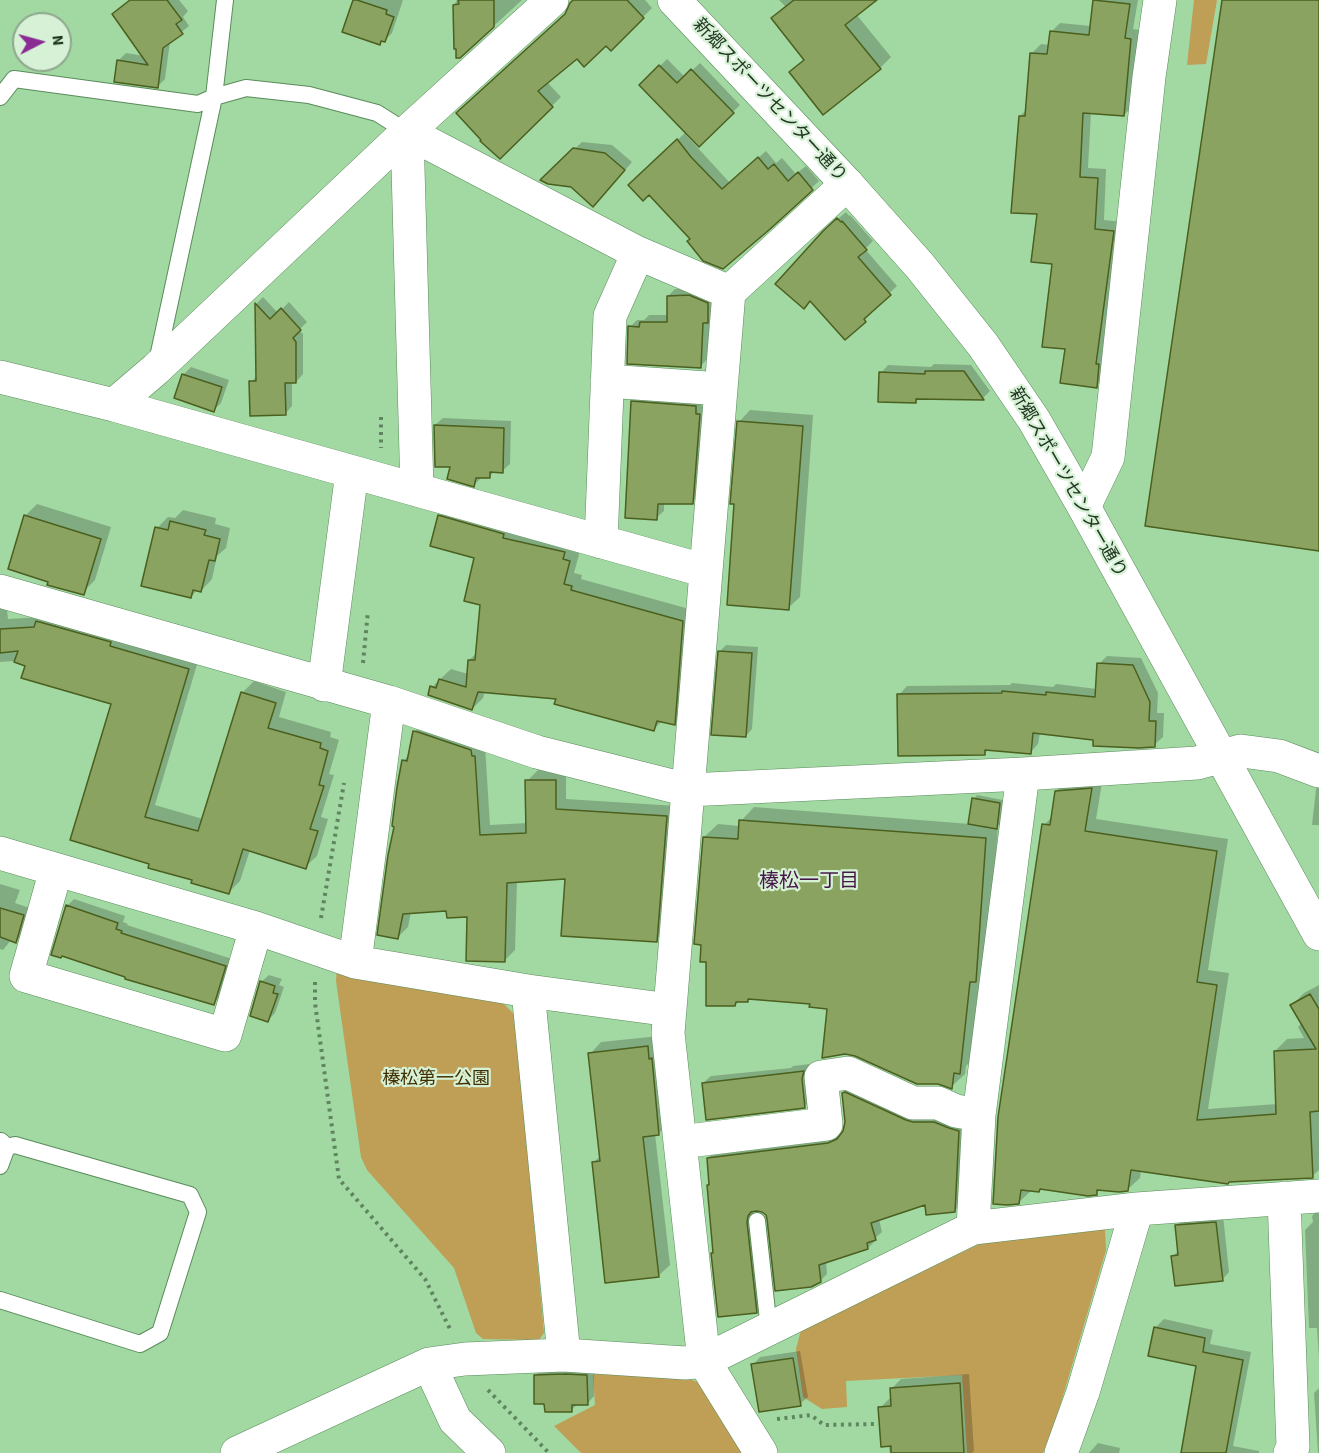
<!DOCTYPE html>
<html>
<head>
<meta charset="utf-8">
<style>
	body { margin:0 }
	#map { position:relative; width:1319px; height:1453px; overflow:hidden; background:#a2d8a2; font-family:"Source Sans 3",sans-serif }
	canvas { display:block }
	.north { position:absolute; left:12px; top:12px; width:60px; height:60px; box-sizing:border-box; background:#d6f1d5; border:2px solid #8ea78d; border-radius:50%; rotate:84deg; font-size:16px; font-weight:700; line-height:24px; text-align:center; color:#213722 }
	.north::after { content:''; display:block; margin:auto; width:21px; height:27px; background:#8b2b93; clip-path:polygon(50% 0,100% 100%,50% 72%,0 100%) }
</style>
</head>
<body>
<div id="map">
<canvas width="1319" height="1453"></canvas>
<div class="north">N</div>
</div>
<script>
const g = document.querySelector('canvas').getContext('2d');
g.lineJoin = 'round';
function fill(path, color) { g.fillStyle = color; g.fill(path, 'evenodd'); }
const shape = rows => new Path2D(rows.map(r => 'M' + r).join(''));
function strokePath(path, color, width, dash) { g.strokeStyle = color; g.lineWidth = width; g.lineCap = dash ? 'butt' : 'round'; g.setLineDash(dash || []); g.stroke(path); }
function drawText(font, color, halo, rows, align = 'center') {
  g.font = font + ' "Source Sans 3","Noto Sans JP",sans-serif'; g.lineWidth = 4.5; g.setLineDash([]); g.textBaseline = 'middle'; g.strokeStyle = halo; g.fillStyle = color; for (const [text, x, y, turn = 0] of rows) {
    g.save(); g.translate(x, y); g.rotate((+turn || 0) * Math.PI / 180); g.textAlign = isNaN(turn) ? turn : align; if (halo) g.strokeText(text, 0, 0); g.fillText(text, 0, 0); g.restore();
  }
}
fill(shape([
	[1194,0,1217,0,1206,64,1187,65],
	[337,968,502,1002,515,1015,544,1333,539,1340,483,1339,476,1333,454,1268,367,1170,361,1157,336,981],
	[1105,1229,1106,1250,1060,1406,1043,1453,967,1453,962,1375,846,1381,847,1407,822,1409,803,1397,796,1349,801,1330,992,1238],
	[593,1374,682,1377,701,1383,743,1453,581,1453,554,1426,595,1405]
]), '#bf9e55');
fill(shape([
	[130,0,179,0,188,11,183,17,189,26,170,41,165,79,158,86,118,61,126,53,144,56,114,14],
	[354,0,403,0,392,33,385,40,383,40,379,43],
	[457,0,522,0,460,57,454,5],
	[572,0,645,0,652,8,611,49,606,44,577,57,547,82,561,97,500,157,571,7],
	[779,0,872,0,856,14,891,57,880,68,824,113,791,72,805,59,773,18,785,6],
	[1095,0,1138,0,1133,29,1139,30,1133,106,1124,115,1091,112,1088,168,1106,169,1104,220,1122,222,1105,377,1096,386,1066,348,1053,263,1039,213,1020,116,1027,109,1032,53,1041,44,1050,45,1051,32,1060,23,1091,26],
	[667,59,685,77,700,63,740,105,699,145,688,134,686,135,730,183,766,151,776,163,782,158,796,174,806,166,819,181,768,229,692,239,637,178,686,132,641,85],
	[582,142,612,145,632,162,601,198,572,186,542,180],
	[846,212,849,216,850,215,873,241,865,249,897,286,870,311,872,313,850,334,832,224],
	[675,289,697,289,714,296,714,314,710,318,707,359,700,367,630,327,637,320,644,320,649,315,668,315,668,296],
	[263,297,278,313,289,302,307,322,299,330,303,334,303,374,296,382,292,382,292,406,285,414,251,382,258,375,257,303],
	[934,364,971,365,990,391,983,398,920,397,916,402,881,373,888,365,931,367],
	[191,367,229,380,221,403,214,410,176,397,184,374],
	[640,395,702,399,702,407,707,407,700,495,692,502,664,502,664,511,656,518,632,402],
	[750,410,813,415,800,597,788,608,736,503,739,422],
	[443,418,511,421,510,464,502,471,495,471,489,477,481,478,474,485,452,466,435,425],
	[37,504,111,527,95,580,84,591,10,568,26,515],
	[450,505,580,551,574,573,582,575,581,579,693,610,685,713,674,724,662,721,653,730,558,698,485,691,483,698,472,709,432,687,451,669,468,674,469,660,477,653,482,604,476,556,439,516],
	[183,510,216,518,215,524,230,528,226,548,217,556,212,579,201,591,197,590,191,597,157,528,168,517,175,518],
	[0,599,6,601,8,619,42,617,199,658,155,805,203,819,242,693,254,681,286,692,279,717,331,732,330,737,339,740,329,774,334,775,321,817,328,819,317,856,305,867,250,850,240,881,228,893,194,879,150,867,113,703,28,660,0,662],
	[726,645,758,647,752,729,746,736,720,651],
	[1107,656,1141,658,1158,693,1157,713,1164,713,1163,737,1154,745,1040,733,1038,744,1030,753,989,749,984,754,899,695,907,686,1010,685,1012,683,1053,687,1056,684,1097,689,1099,664],
	[425,721,485,746,490,825,527,823,527,781,538,770,566,770,566,799,677,806,667,929,656,940,566,878,517,881,515,950,505,960,469,915,448,910,411,912,408,927,398,937,396,826,404,760,410,754,414,732],
	[1103,777,1096,819,1228,839,1208,970,1229,973,1208,1109,1277,1104,1275,1051,1287,1039,1304,1038,1298,1027,1302,1023,1292,1005,1304,993,1319,985,1319,1170,1312,1176,1141,1170,1140,1178,1127,1190,1101,1189,1096,1193,1041,1188,1032,1190,1019,1202,1044,825,1053,816,1056,791,1069,779],
	[1319,786,1319,825,1312,825,1316,789],
	[977,795,1003,800,1000,824,998,826,988,968,973,1059,966,1066,965,1074,951,1087,938,1083,829,1008,811,1003,750,997,747,1000,740,1000,735,1005,704,837,718,824,740,826,741,821,754,807,970,824,974,799],
	[0,884,20,890,15,903,30,908,23,934,16,941,11,940,3,950,0,949],
	[74,899,125,916,123,922,128,924,127,925,232,959,221,996,214,1003,67,906],
	[269,975,282,979,279,985,284,987,275,1013,268,1020,261,982],
	[659,1036,670,1122,658,1134,655,1134,670,1265,658,1276,593,1163,601,1155,590,1054,601,1042],
	[810,1064,809,1071,812,1099,805,1106,703,1083,711,1076,791,1068,793,1066],
	[850,1087,966,1124,961,1204,954,1211,926,1203,879,1219,882,1232,874,1239,875,1241,868,1248,826,1261,827,1274,820,1281,766,1213,761,1210,753,1210,753,1214,763,1305,756,1312,715,1252,708,1158,715,1151,836,1136,844,1133,846,1123,843,1093],
	[1319,1209,1319,1360,1317,1328,1309,1328,1305,1230,1313,1222,1312,1216],
	[1223,1215,1229,1272,1222,1280,1173,1256,1179,1250,1176,1226,1183,1218],
	[1164,1319,1213,1330,1210,1344,1251,1352,1233,1446,1259,1451,1259,1453,1183,1453,1198,1365,1150,1355,1156,1327],
	[800,1351,808,1397,800,1404,753,1365,760,1357],
	[543,1368,594,1368,594,1396,587,1404,578,1404,571,1410,535,1376],
	[969,1374,974,1451,972,1453,890,1453,880,1408,890,1398,892,1398,891,1389,901,1379],
	[1319,1388,1319,1453,1318,1453,1314,1393],
	[1098,1443,1120,1448,1119,1453,1089,1453]
]), '#0003');
const building = shape([
	[130,0,167,0,182,20,176,24,183,34,163,48,158,88,114,82,117,60,148,65,112,14,130,0],
	[353,0,357,0,387,10,386,14,394,17,385,42,381,41,380,45,342,32,353,0],
	[458,0,494,0,494,27,460,58,456,58,456,49,454,49,453,5,459,4,458,0],
	[573,0,627,0,644,18,611,51,606,46,584,67,577,59,538,91,553,107,500,159,480,141,481,140,456,113,565,14,570,3,573,0],
	[794,0,877,0,845,25,881,69,823,115,789,72,804,60,771,18,794,0],
	[1093,0,1130,4,1125,38,1131,39,1124,116,1083,113,1080,177,1098,178,1095,229,1114,231,1096,364,1099,364,1097,388,1060,383,1065,349,1042,347,1052,264,1031,262,1037,214,1011,213,1019,116,1025,116,1030,53,1047,54,1050,31,1089,35,1093,0],
	[1222,0,1319,0,1319,551,1145,526,1222,0],
	[659,65,677,83,691,69,734,113,699,147,639,85,659,65],
	[677,139,691,157,722,189,758,157,768,169,774,164,788,181,798,172,813,190,769,230,723,269,703,261,687,241,690,239,649,195,643,201,628,185,677,139],
	[573,148,605,153,625,170,593,207,571,187,548,184,540,180,573,148],
	[837,218,841,222,842,221,867,250,858,257,891,295,864,319,866,322,845,340,810,301,804,309,775,284,823,231,837,218],
	[689,295,708,303,708,323,703,323,701,368,627,364,628,326,639,327,640,322,667,322,667,296,689,295],
	[255,303,270,319,281,308,301,330,293,338,296,342,296,383,285,383,286,415,250,416,249,381,256,381,255,303],
	[925,371,964,371,984,400,916,399,916,403,878,402,879,372,925,374,925,371],
	[182,374,222,387,214,412,174,398,182,374],
	[631,401,696,406,696,414,700,414,693,504,658,504,657,520,625,518,631,401],
	[737,421,803,426,789,610,727,605,734,504,730,504,737,421],
	[434,425,504,428,503,473,490,472,490,478,476,478,474,487,447,479,450,467,435,467,434,425],
	[24,515,101,539,84,595,47,585,48,582,8,569,24,515],
	[438,515,504,534,503,538,565,552,563,559,570,561,564,584,572,586,571,590,683,621,675,725,657,721,654,731,554,704,556,699,478,692,472,710,428,695,430,686,436,688,439,679,466,687,468,660,475,660,480,605,464,601,474,558,430,546,438,515],
	[170,521,206,530,204,535,220,539,215,561,209,560,201,592,193,590,191,598,141,586,155,527,168,530,170,521],
	[36,621,111,642,110,646,189,669,145,817,198,831,241,692,276,703,268,728,321,743,320,748,328,751,319,785,324,786,310,829,318,831,306,869,243,849,229,894,191,883,192,880,148,868,149,864,70,840,111,704,21,678,25,666,14,662,18,651,0,653,0,629,34,627,36,621],
	[718,651,752,653,746,737,711,735,718,651],
	[1097,663,1133,665,1150,702,1149,721,1156,721,1155,747,1138,748,1093,746,1093,740,1033,733,1031,754,985,750,985,755,898,756,897,694,1002,693,1002,691,1046,695,1046,692,1095,697,1097,663],
	[413,731,418,732,471,750,472,756,475,756,480,835,526,833,525,780,556,780,556,809,667,816,657,942,561,936,565,879,507,883,505,962,466,961,467,917,447,918,446,911,403,914,398,939,377,935,388,855,394,827,392,826,397,787,402,760,407,761,413,731],
	[1092,788,1085,831,1217,851,1197,982,1217,985,1197,1120,1276,1114,1274,1051,1316,1049,1290,1005,1310,994,1319,1009,1319,1111,1310,1112,1313,1178,1229,1182,1228,1184,1131,1170,1128,1191,1119,1192,1097,1190,1097,1195,1088,1196,1040,1189,1039,1192,1021,1190,1019,1204,1007,1205,993,1204,998,1117,1042,824,1050,825,1055,791,1092,788],
	[972,798,1000,803,997,829,968,824,972,798],
	[739,820,986,838,976,982,970,982,960,1074,954,1073,952,1089,938,1084,917,1084,855,1056,845,1054,822,1058,827,1009,809,1007,810,1004,748,999,748,1002,736,1002,735,1006,706,1006,706,962,700,962,701,945,694,944,703,837,738,839,739,820],
	[66,905,118,923,116,929,122,931,121,933,226,966,214,1005,125,979,125,977,62,956,61,958,51,955,66,905],
	[0,908,24,915,16,943,0,937,0,908],
	[260,981,275,986,273,993,278,994,268,1022,250,1016,260,981],
	[648,1046,649,1059,652,1058,659,1135,643,1137,659,1277,605,1283,592,1162,600,1161,588,1053,648,1046],
	[804,1071,802,1079,805,1108,706,1120,702,1083,804,1071],
	[845,1092,906,1120,913,1122,934,1122,949,1128,959,1131,955,1212,926,1215,925,1205,871,1223,876,1240,867,1243,868,1249,819,1265,821,1282,811,1287,775,1291,767,1219,766,1215,762,1212,756,1211,751,1212,748,1216,747,1222,757,1313,718,1317,711,1253,713,1253,707,1185,709,1185,707,1158,828,1143,837,1139,843,1131,845,1122,842,1093,845,1092],
	[1216,1222,1223,1281,1175,1286,1171,1256,1178,1255,1175,1225,1216,1222],
	[1154,1327,1205,1338,1203,1352,1243,1360,1226,1453,1181,1453,1196,1366,1148,1356,1154,1327],
	[793,1358,801,1406,759,1412,751,1364,793,1358],
	[564,1374,587,1375,588,1405,572,1405,572,1412,545,1412,544,1404,534,1404,534,1375,564,1374],
	[960,1383,964,1453,891,1453,891,1446,881,1447,878,1407,891,1406,890,1388,960,1383]
]);
fill(building, '#8ba361');
strokePath(building, '#4b5f1e', 1.5);
const lane = shape([
	[0,97,14,79,198,104,214,97,246,88,309,95,377,113,407,132],
	[157,362,214,97,225,0],
	[0,1166,7,1147,1,1141],
	[757,1221,769,1329],
	[0,1300,140,1344,160,1333,198,1212,190,1195,15,1145,7,1147]
]);
const street = shape([
	[0,377,114,405,706,571],
	[607,381,721,389],
	[114,405,156,369,407,132,552,0],
	[417,490,407,132,638,253,729,292],
	[1084,507,1108,457,1149,77,1160,0],
	[601,542,610,316,638,253],
	[0,591,389,702,537,752,688,790,1023,774,1197,763,1241,751,1279,756,1319,771],
	[324,685,352,472],
	[0,853,256,928,355,962,528,991,670,1010],
	[56,870,26,976,225,1035,256,928],
	[355,962,389,702],
	[528,991,564,1355],
	[680,1142,826,1124,821,1077,848,1073,913,1103,938,1103,956,1111,979,1115],
	[1284,1198,1293,1447,1290,1453],
	[973,1228,979,1115,1023,774],
	[429,1364,455,1420,489,1453],
	[237,1453,429,1364,465,1359,564,1355,685,1363,704,1361,973,1228,1137,1209,1319,1196],
	[761,1453,704,1361,668,1033,729,292,847,184],
	[1061,1453,1083,1392,1137,1209]
]);
const secondary = shape([
	[674,0,847,184,920,266,983,345,1034,420,1084,507,1319,934]
]);
strokePath(lane, '#598c5a', 18);
strokePath(street, '#598c5a', 34);
strokePath(secondary, '#598c5a', 34);
strokePath(shape([
	[381,417,381,448],
	[363,663,368,611],
	[321,918,344,783],
	[315,982,315,1003,339,1179,425,1279,451,1331],
	[488,1390,549,1453],
	[777,1419,811,1415,824,1425,875,1424]
]), '#5f8560', 4, [3, 4.5]);
strokePath(lane, '#fff', 16);
strokePath(street, '#fff', 33);
strokePath(secondary, '#fff', 33);
drawText('18px', '#213722', '#d6f1d5', [
	["新郷スポーツセンター通り",769,101,47],
	["新郷スポーツセンター通り",1067,483,60]
]);
drawText('18px', '#422f01', '#d6f1d5', [
	["榛松第一公園",436,1080]
]);
drawText('20px', '#451749', '#d6f1d5', [
	["榛松一丁目",809,883]
]);
</script>
</body>
</html>
